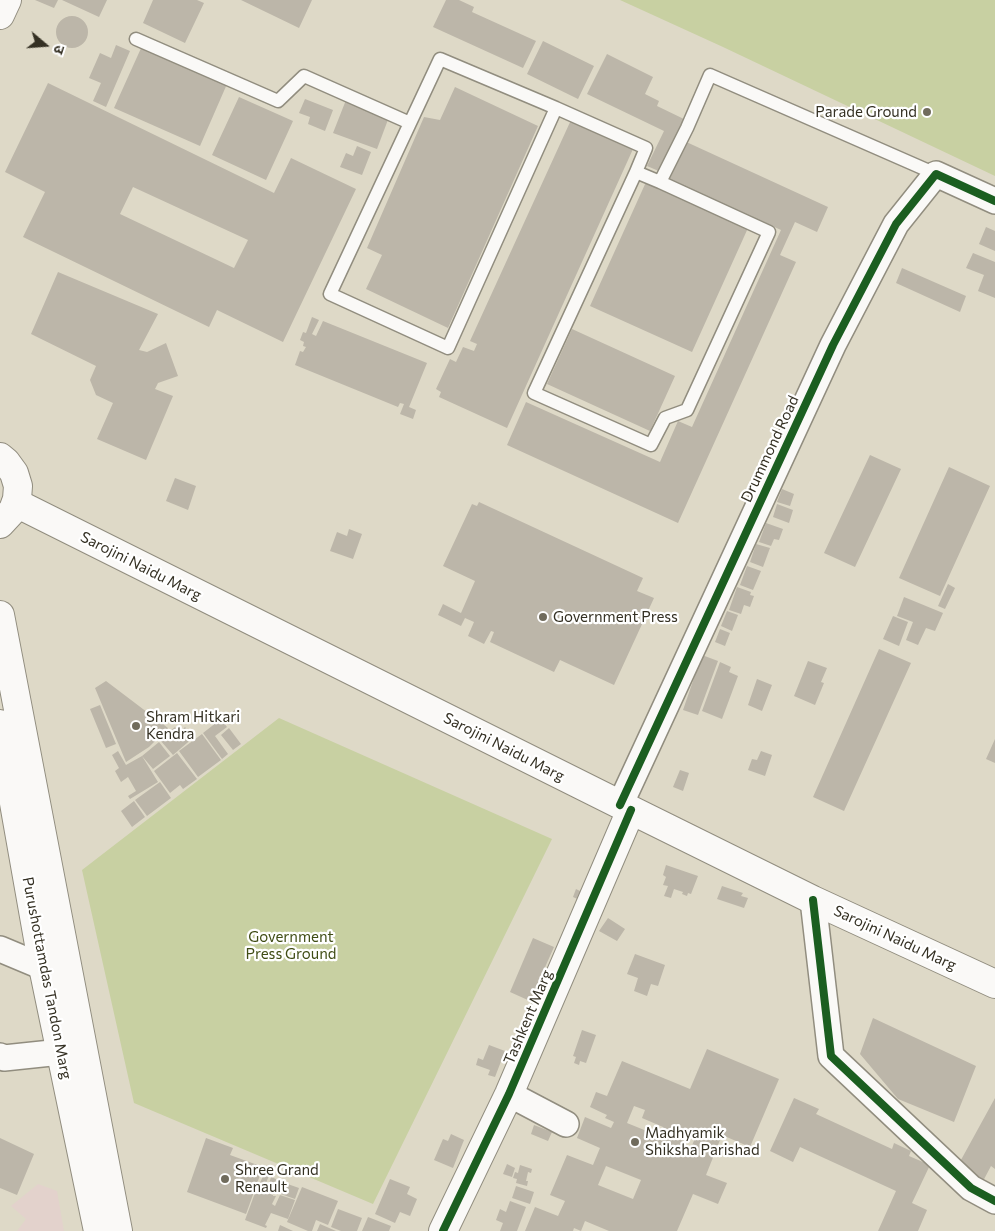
<!DOCTYPE html>
<html>
<head>
<meta charset="utf-8">
<style>
	body { margin:0 }
	#map { position:relative; width:995px; height:1231px; overflow:hidden; background:#ded9c7; font-family:Commissioner,"Noto Sans Devanagari",sans-serif }
	canvas { display:block }
	.north { position:absolute; left:20px; top:20px; width:50px; height:50px; -webkit-text-stroke:4px #fff; paint-order:stroke; rotate:108deg; font-size:14px; font-weight:700; line-height:20px; text-align:center; color:#343023 }
	.north::after { content:''; display:block; margin:auto; width:18px; height:22px; background:#343023; clip-path:polygon(50% 0,100% 100%,50% 72%,0 100%) }
</style>
</head>
<body>
<div id="map">
<canvas width="995" height="1231"></canvas>
<div class="north">उ</div>
</div>
<script>
const g = document.querySelector('canvas').getContext('2d');
g.lineJoin = 'round';
function fill(path, color) { g.fillStyle = color; g.fill(path, 'evenodd'); }
const shape = rows => new Path2D(rows.map(r => 'M' + r).join(''));
function strokePath(path, color, width, dash) { g.strokeStyle = color; g.lineWidth = width; g.lineCap = dash ? 'butt' : 'round'; g.setLineDash(dash || []); g.stroke(path); }
function drawText(font, color, halo, rows, align = 'center') {
  g.font = font + ' Commissioner,sans-serif'; g.lineWidth = 4.5; g.setLineDash([]); g.textBaseline = 'middle'; g.strokeStyle = halo; g.fillStyle = color; for (const [text, x, y, turn = 0] of rows) {
    g.save(); g.translate(x, y); g.rotate((+turn || 0) * Math.PI / 180); g.textAlign = isNaN(turn) ? turn : align; if (halo) g.strokeText(text, 0, 0); g.fillText(text, 0, 0); g.restore();
  }
}
fill(shape([
	[38,1184,57,1191,64,1231,17,1231,26,1219,11,1206]
]), '#e3d2cc');
fill(shape([
	[620,0,995,0,995,176,723,47],
	[279,718,552,839,373,1204,134,1103,82,870]
]), '#c8d0a2');
fill(shape([
	[35,0,58,0,54,8],
	[62,0,107,0,99,17],
	[153,0,197,0,204,3,185,43,143,23],
	[241,0,312,0,299,28],
	[446,0,459,0,474,7,472,12,536,41,523,68,433,27],
	'56 32a16 16 0 1 1 32 0a16 16 0 1 1-32 0Z',
	[543,41,594,66,578,99,527,74],
	[116,45,130,51,106,107,93,101,101,83,89,78,100,53,111,58],
	[142,46,227,84,200,146,114,108],
	[607,54,653,77,645,94,659,101,657,106,686,120,661,172,647,166,664,131,587,94],
	[48,83,274,193,291,158,356,189,283,342,217,310,209,327,23,237,45,192,5,172],
	[133,187,248,240,234,268,120,214],
	[455,87,538,126,448,328,366,289,382,255,367,248,424,117,440,120],
	[239,97,293,121,266,180,212,155],
	[305,99,333,110,325,131,308,124,310,117,299,113],
	[346,100,389,117,377,149,333,133],
	[571,120,633,149,507,428,439,397,441,392,436,389,450,359,456,362,463,347,474,351,477,344,470,341],
	[682,140,828,207,817,232,795,222,780,255,796,262,678,523,507,445,526,402,660,462,678,421,692,427,781,230,665,177],
	[357,146,371,152,362,175,340,167,346,153,353,156],
	[646,182,748,228,692,352,590,306],
	[986,227,995,231,995,251,979,244],
	[973,253,995,262,995,298,978,291,984,275,966,268],
	[902,268,966,296,960,312,896,283],
	[58,272,158,314,139,350,147,352,166,343,178,376,158,383,155,389,173,396,146,460,97,439,113,403,96,395,90,380,96,366,31,334],
	[312,317,319,320,312,334,316,336,323,321,427,363,409,407,416,410,413,419,400,414,404,404,400,403,398,407,295,365,300,351,303,352,306,347,303,346,304,342,300,340,303,332,306,333],
	[572,329,675,376,650,431,547,384],
	[870,455,901,469,855,567,824,553],
	[949,467,990,486,940,596,899,578],
	[175,478,196,486,188,510,166,501],
	[782,489,794,494,790,506,777,502],
	[479,502,643,578,637,591,654,598,614,685,560,660,554,672,490,642,494,632,491,631,484,644,468,636,474,622,465,618,461,626,438,615,443,604,461,613,475,581,443,566,472,504,477,506],
	[777,504,793,510,789,523,773,517],
	[766,523,783,529,779,540,774,539,771,546,759,542],
	[349,529,362,534,353,559,330,551,337,532,347,536],
	[756,544,770,548,763,567,750,562],
	[747,566,761,571,753,590,740,585],
	[948,584,955,588,945,609,938,606],
	[737,587,751,592,750,595,754,596,750,607,744,605,741,614,729,610],
	[904,597,943,613,935,631,926,628,918,645,906,640,913,622,897,616],
	[727,611,738,615,732,631,721,626],
	[893,616,908,622,899,646,883,639],
	[720,629,730,633,725,646,715,642],
	[879,649,911,663,844,811,813,797],
	[702,655,718,661,698,715,683,710],
	[808,661,827,668,821,682,824,683,815,705,794,696],
	[720,662,731,667,729,672,738,676,722,719,702,711],
	[757,679,772,685,762,711,748,705],
	[106,681,168,728,149,747,126,762,95,688],
	[100,705,116,744,106,748,90,709],
	[236,709,241,716,229,725,223,719],
	[221,719,227,727,215,736,228,754,222,759,203,733],
	[175,727,179,733,185,727,194,737,173,755,160,740],
	[229,728,241,744,233,750,221,735],
	[202,734,221,760,198,777,179,751],
	[995,739,995,763,986,759],
	[159,742,170,756,153,769,142,756],
	[118,751,126,765,142,756,158,782,130,799,128,796,136,791,128,777,121,782,115,771,119,768,112,755],
	[761,751,772,755,765,776,748,770,752,759,757,760],
	[177,753,197,779,183,789,180,785,170,793,154,771],
	[680,770,689,773,683,791,673,787],
	[160,782,171,798,147,816,135,800],
	[134,801,145,817,132,827,121,811],
	[666,865,698,876,691,894,688,893,687,896,682,894,683,892,674,889,671,898,664,896,668,886,663,885,666,877,663,875],
	[722,886,743,893,741,896,748,898,744,908,717,899],
	[576,889,580,891,581,889,586,891,582,901,573,897],
	[608,918,625,929,617,941,599,931],
	[533,938,554,947,530,1001,510,992],
	[635,954,665,965,658,986,651,984,647,996,634,991,638,978,627,974],
	[873,1018,976,1066,954,1122,898,1099,860,1054],
	[582,1030,596,1035,586,1063,580,1061,579,1065,574,1063,576,1057,573,1056],
	[489,1045,505,1051,495,1077,488,1075,490,1070,476,1065,478,1058,483,1060],
	[707,1049,779,1079,750,1147,722,1135,706,1175,727,1183,718,1204,693,1194,677,1231,609,1231,585,1221,581,1231,574,1228,573,1231,525,1231,535,1207,558,1216,565,1201,550,1195,567,1155,593,1165,600,1148,577,1138,585,1117,611,1128,614,1122,605,1118,607,1115,590,1107,596,1092,607,1096,622,1061,690,1089],
	[634,1106,645,1110,642,1118,663,1127,659,1136,627,1123],
	[688,1130,697,1134,689,1152,680,1148],
	[606,1166,641,1180,633,1199,598,1185],
	[794,1098,819,1109,816,1114,892,1149,894,1143,911,1151,909,1156,930,1165,912,1203,927,1210,918,1231,878,1231,896,1191,800,1147,793,1162,770,1151],
	[995,1098,995,1169,991,1166,982,1183,956,1169],
	[534,1125,552,1132,548,1141,531,1134],
	[451,1134,464,1140,453,1168,434,1160,443,1139,448,1141],
	[0,1138,34,1154,17,1195,0,1188],
	[206,1138,233,1148,230,1155,263,1167,246,1214,187,1192],
	[507,1164,515,1168,512,1177,503,1174],
	[520,1165,532,1169,531,1173,528,1172,526,1181,528,1181,527,1186,516,1183,517,1179,513,1178,515,1172,518,1173],
	[264,1174,269,1176,264,1187,259,1185],
	[271,1177,276,1179,274,1192,270,1190,271,1188,268,1187],
	[390,1179,410,1187,407,1194,417,1199,410,1216,400,1212,395,1223,375,1214],
	[279,1181,299,1188,295,1199,275,1192],
	[516,1186,534,1192,530,1204,512,1198],
	[302,1187,338,1201,328,1225,316,1220,312,1231,308,1231,287,1222],
	[260,1189,273,1195,273,1196,276,1196,272,1204,275,1206,280,1195,295,1200,288,1219,271,1213,265,1225,267,1226,266,1228,245,1220,255,1193,258,1194],
	[510,1201,526,1207,517,1231,500,1231,503,1223,496,1220,500,1209,506,1212],
	[338,1209,362,1218,357,1231,341,1231,331,1227],
	[368,1217,391,1226,389,1231,362,1231],
	[320,1224,336,1231,317,1231],
	[280,1225,293,1231,278,1231]
]), '#bcb6a9');
const lane = shape([
	[136,39,278,101,304,76,410,123],
	[556,108,440,59,330,294,448,348,556,108,646,148,636,172],
	[660,182,769,232,687,410,665,418,651,445,534,393,636,172,660,182,687,128,710,75,936,174]
]);
const street = shape([
	[620,805,833,345,896,224,936,174,995,201],
	[813,900,831,1056,971,1188,995,1201],
	[0,949,43,967],
	[0,1056,4,1058,61,1052],
	[509,1094,566,1124]
]);
const secondary = shape([
	[0,15,7,0],
	[16,503,631,810,813,900,995,984],
	[443,1231,509,1094,631,810]
]);
const primary = shape([
	[0,457,6,462,14,473,18,486,17,499,13,510,0,524],
	[0,615,118,1231],
	[0,724,43,967,98,1231]
]);
strokePath(lane, '#918d7f', 15);
strokePath(street, '#918d7f', 28);
strokePath(secondary, '#918d7f', 30);
strokePath(primary, '#918d7f', 30);
strokePath(lane, '#faf9f7', 12);
strokePath(street, '#faf9f7', 25);
strokePath(secondary, '#faf9f7', 28);
strokePath(primary, '#faf9f7', 28);
strokePath(shape([
	[620,805,833,345,896,224,936,174,995,201],
	[813,900,831,1056,971,1188,995,1201],
	[443,1231,509,1094,631,810]
]), '#1b5e20', 8);
for (const [x, y, r, color] of [
	[927,112,5,"#706b5c"],
	[543,617,5,"#706b5c"],
	[136,726,5,"#706b5c"],
	[635,1142,5,"#706b5c"],
	[225,1179,5,"#706b5c"]
]) { const dot = new Path2D(); dot.arc(x, y, r, 0, 2 * Math.PI); g.fillStyle = color; g.fill(dot); strokePath(dot, '#fff', 2); }
drawText('15px', '#343023', '#fff', [
	["Parade Ground",917,112,"right"],
	["Government Press",553,617],
	["Shram Hitkari",146,717],
	["Kendra",146,734],
	["Madhyamik",645,1133],
	["Shiksha Parishad",645,1150],
	["Shree Grand",235,1170],
	["Renault",235,1187]
], 'left');
drawText('15px', '#343023', '#fff', [
	["Drummond Road",770,449,-65],
	["Sarojini Naidu Marg",141,566,27],
	["Sarojini Naidu Marg",504,747,27],
	["Sarojini Naidu Marg",895,938,25],
	["Purushottamdas Tandon Marg",47,978,79],
	["Tashkent Marg",528,1017,-67]
]);
drawText('15px', '#3f4c14', '#fff', [
	["Government",291,937],
	["Press Ground",291,954]
]);
</script>
</body>
</html>
